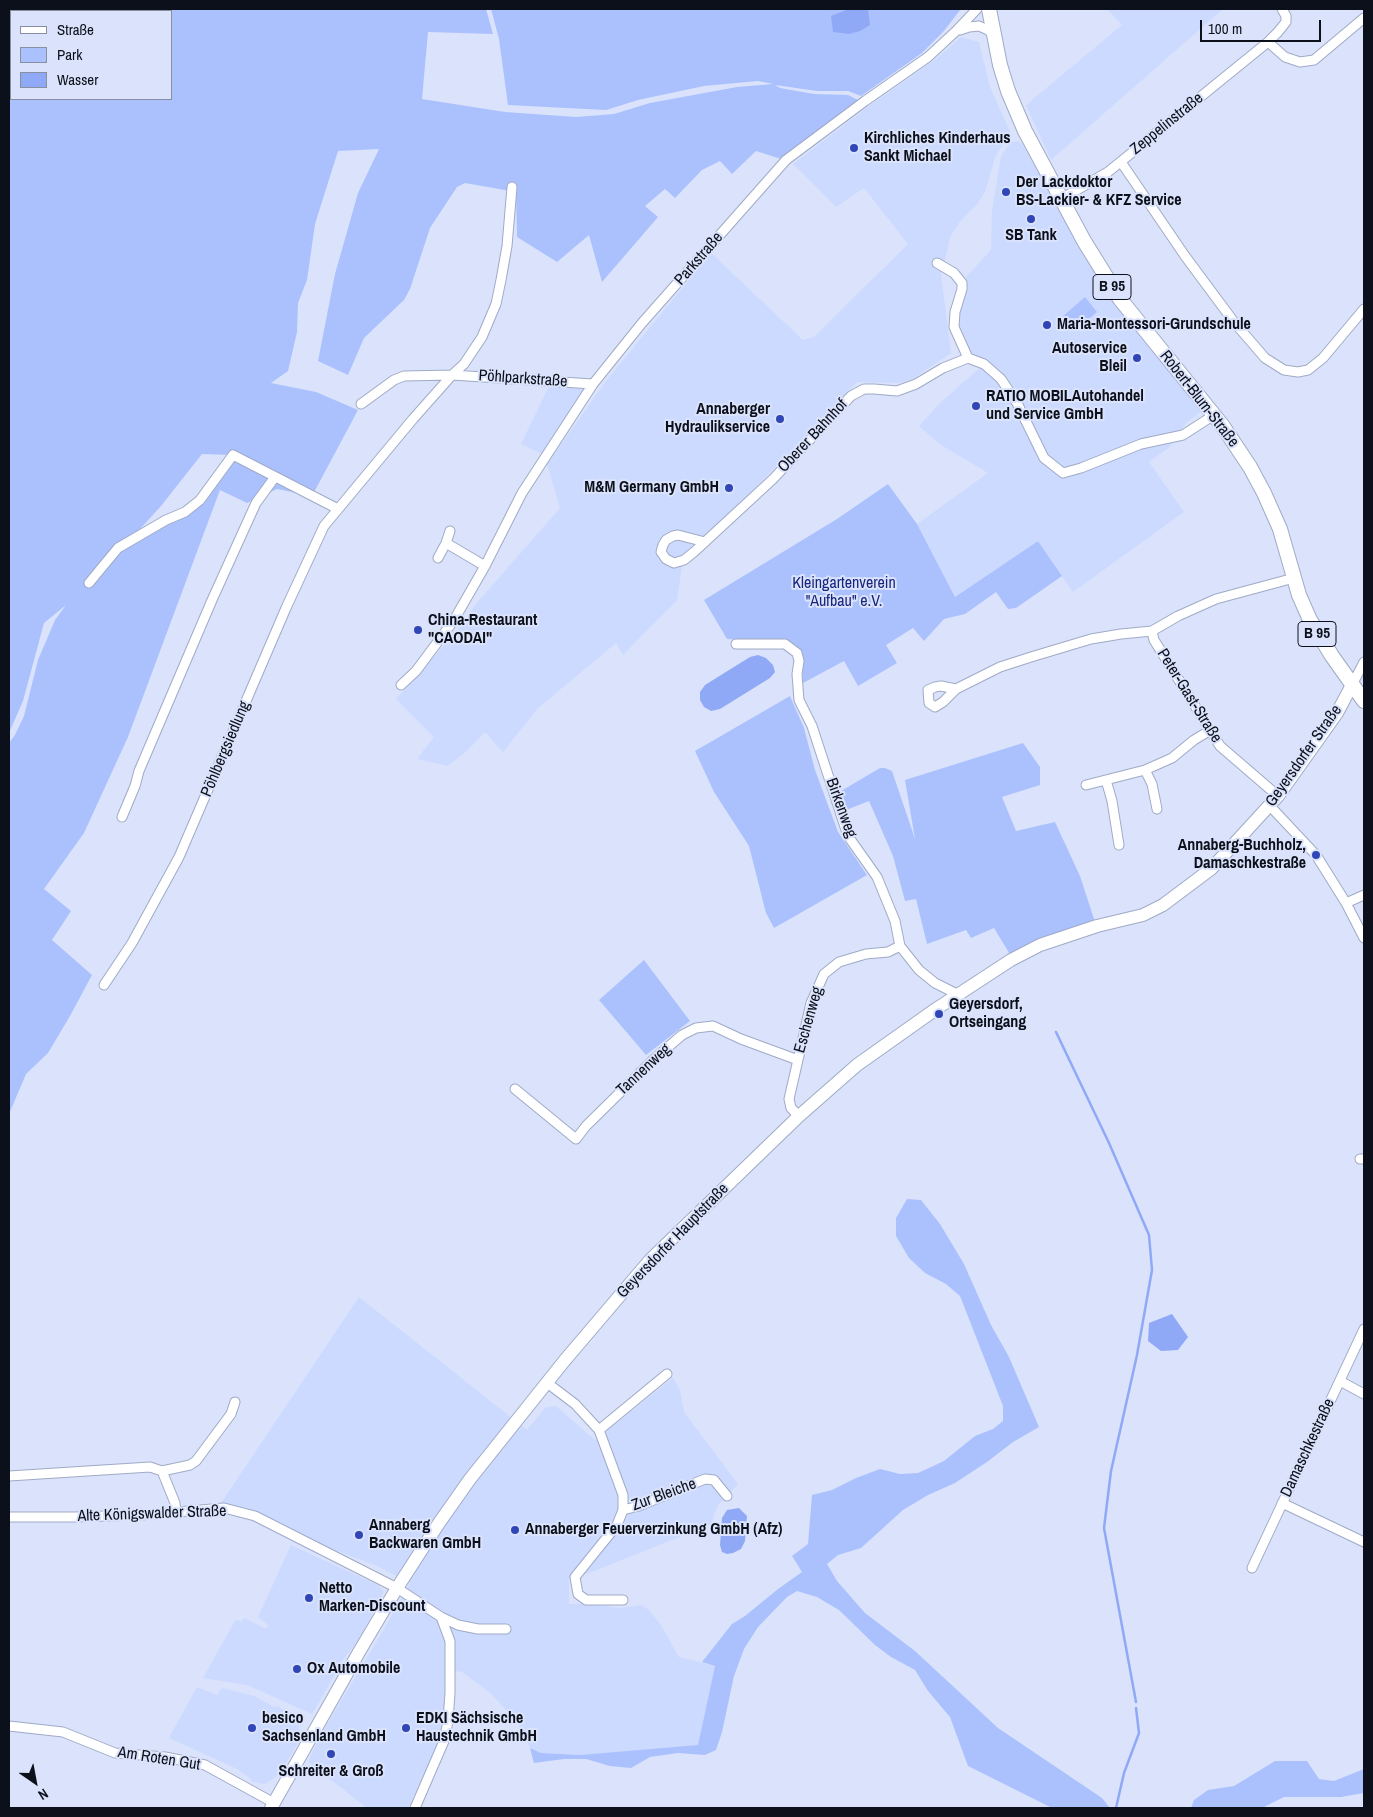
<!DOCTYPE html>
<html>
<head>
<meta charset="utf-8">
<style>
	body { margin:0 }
	#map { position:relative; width:1373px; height:1817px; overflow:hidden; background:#dae3fb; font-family:"Archivo Narrow",sans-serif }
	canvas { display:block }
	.frame { position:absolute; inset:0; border:10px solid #0c101a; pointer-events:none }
	.legend { position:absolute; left:10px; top:10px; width:162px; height:90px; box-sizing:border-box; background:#dae3fb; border:1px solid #888fa1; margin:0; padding:6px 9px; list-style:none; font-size:15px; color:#0c101a }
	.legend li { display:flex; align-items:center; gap:10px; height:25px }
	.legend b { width:25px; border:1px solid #888fa1 }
	.north { position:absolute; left:10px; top:1757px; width:50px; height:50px; -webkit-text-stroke:4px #dae3fb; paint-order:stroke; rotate:147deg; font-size:14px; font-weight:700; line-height:20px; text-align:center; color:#0c101a }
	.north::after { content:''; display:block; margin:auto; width:18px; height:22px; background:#0c101a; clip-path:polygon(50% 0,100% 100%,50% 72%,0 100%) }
	.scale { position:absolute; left:1200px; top:20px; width:121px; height:22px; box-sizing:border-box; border:2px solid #0c101a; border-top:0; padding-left:6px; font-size:15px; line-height:18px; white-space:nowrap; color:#0c101a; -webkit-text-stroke:4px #dae3fb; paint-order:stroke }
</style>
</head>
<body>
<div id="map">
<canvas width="1373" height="1817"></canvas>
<div class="frame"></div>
<ul class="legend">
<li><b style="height:6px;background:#fff"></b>Straße</li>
<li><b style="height:14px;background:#abc1fe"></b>Park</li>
<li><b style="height:14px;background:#8fa9f7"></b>Wasser</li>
</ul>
<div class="north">N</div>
<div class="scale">100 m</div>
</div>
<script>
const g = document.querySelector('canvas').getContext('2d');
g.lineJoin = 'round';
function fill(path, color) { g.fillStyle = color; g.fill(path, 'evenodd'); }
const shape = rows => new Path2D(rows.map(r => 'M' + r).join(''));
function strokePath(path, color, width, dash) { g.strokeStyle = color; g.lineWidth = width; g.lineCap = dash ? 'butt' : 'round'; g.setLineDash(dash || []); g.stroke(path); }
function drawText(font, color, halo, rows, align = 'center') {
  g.font = font + ' "Archivo Narrow",sans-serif'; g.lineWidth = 4; g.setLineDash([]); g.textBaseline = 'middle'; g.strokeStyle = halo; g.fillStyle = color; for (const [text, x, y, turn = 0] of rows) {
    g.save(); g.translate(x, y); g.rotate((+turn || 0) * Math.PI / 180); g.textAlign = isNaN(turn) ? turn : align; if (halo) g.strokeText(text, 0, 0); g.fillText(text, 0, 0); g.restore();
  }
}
fill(shape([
	[1107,9,1223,9,1051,160,1026,105,1122,25],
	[961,37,979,42,990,87,1012,136,1001,147,995,158,985,192,978,203,959,223,950,237,945,261,941,274,951,353,914,378,900,383,857,382,729,515,684,553,677,600,623,655,616,643,538,708,503,752,485,732,468,750,448,766,417,759,434,737,396,699,462,625,476,604,560,508,547,464,606,381,711,253,803,340,814,337,908,244,864,188,836,207,793,164,873,103,937,58],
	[1017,141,1022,144,1098,266,1207,407,1186,423,1170,447,1149,462,1184,512,1073,592,1038,541,955,597,917,524,988,473,941,445,919,426,938,405,984,364,968,358,954,327,962,289,967,276,991,250,992,211,1001,156,1010,143],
	[551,382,588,385,544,455,521,444],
	[359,1297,527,1430,546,1407,556,1406,595,1440,673,1378,680,1390,684,1412,738,1484,718,1505,713,1517,712,1524,584,1575,569,1579,569,1604,588,1604,621,1608,641,1605,649,1610,661,1625,679,1657,715,1666,698,1746,580,1755,541,1753,530,1748,516,1720,488,1691,462,1672,447,1670,446,1700,439,1742,408,1808,367,1808,308,1762,321,1734,377,1641,410,1583,375,1565,326,1547,278,1521,247,1508,221,1503],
	[291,1545,378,1585,384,1592,358,1641,345,1657,312,1714,247,1685,203,1678,236,1619,241,1622,244,1618,266,1629,268,1625,258,1617],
	[197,1687,217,1695,222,1688,254,1696,274,1707,277,1706,300,1719,299,1729,304,1732,287,1762,276,1777,265,1784,252,1782,251,1779,237,1769,169,1738]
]), '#ccdaff');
fill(shape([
	[9,9,486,9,493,34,428,32,422,99,505,112,576,117,614,114,650,103,737,87,773,84,758,81,704,86,638,100,606,110,508,105,499,39,491,9,961,9,943,32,922,53,861,96,848,91,817,91,775,85,780,88,814,94,848,95,860,101,781,159,756,151,732,174,720,161,702,170,675,198,665,189,645,206,658,217,602,282,589,235,557,262,517,237,516,192,465,183,457,187,430,228,410,289,404,300,364,338,348,375,318,361,335,274,358,193,379,149,338,151,315,224,307,280,298,303,297,332,288,371,271,383,316,392,358,410,312,496,277,489,247,503,220,490,128,737,84,833,44,889,71,911,52,940,92,975,70,1016,48,1053,26,1074,9,1114,9,743,15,735,24,716,38,660,55,620,66,605,44,623,23,701,9,733],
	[11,11,171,11,171,99,11,99],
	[202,454,232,455,185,512,130,540,161,506],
	[1085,297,1097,312,1074,331,1062,317],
	[888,484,917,524,955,597,1038,541,1062,576,1016,608,1008,609,996,592,965,614,944,619,924,641,913,628,886,645,897,663,858,686,844,661,803,683,802,659,786,642,727,639,704,600,837,519],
	[790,696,804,728,815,770,838,832,867,875,774,928,766,913,749,846,714,792,695,751],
	[1023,743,1040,767,1040,785,1002,797,1016,831,1055,822,1080,876,1095,922,1011,956,994,928,971,938,966,930,927,944,916,899,905,901,893,856,869,801,846,810,841,791,880,768,885,768,892,771,915,839,905,780],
	[644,960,690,1021,646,1055,599,1000],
	[907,1199,921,1200,940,1224,964,1264,991,1325,1009,1357,1039,1427,1013,1442,987,1462,955,1483,928,1495,903,1510,861,1548,838,1555,827,1564,837,1581,865,1613,915,1651,998,1728,1102,1798,1110,1808,1052,1808,968,1766,950,1717,928,1691,915,1670,891,1657,875,1645,839,1610,817,1597,797,1591,787,1597,758,1627,744,1649,734,1676,722,1732,716,1750,705,1755,678,1753,650,1757,631,1768,610,1766,586,1759,564,1759,534,1763,530,1748,541,1753,580,1755,698,1745,715,1666,702,1662,732,1624,745,1616,778,1589,802,1572,792,1556,808,1544,812,1495,832,1490,856,1478,880,1469,900,1474,918,1473,944,1461,975,1436,993,1429,1003,1421,1003,1406,960,1296,946,1284,925,1273,909,1258,896,1236,896,1218],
	[1275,1761,1307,1761,1319,1779,1334,1781,1364,1769,1364,1793,1341,1797,1284,1797,1262,1808,1191,1808,1194,1800,1208,1790,1234,1786]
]), '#abc1fe');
fill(shape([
	[849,9,868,9,870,25,860,31,849,34,833,32,831,16],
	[758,655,766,658,773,665,775,672,770,678,720,709,711,711,704,707,700,700,700,692,705,685,750,657],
	[1172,1314,1188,1337,1178,1350,1161,1351,1148,1341,1149,1323],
	[739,1508,747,1516,745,1541,741,1549,733,1553,727,1554,722,1552,720,1545,722,1518,727,1510]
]), '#8fa9f7');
strokePath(shape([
	[1056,1032,1109,1143,1149,1235,1152,1270,1137,1355,1111,1471,1104,1528,1136,1702],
	[1116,1808,1124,1773,1139,1733,1136,1708]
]), '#8fa9f7', 2.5);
const street = shape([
	[960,30,969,27,979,26,988,30,994,35],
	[1268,42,1278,32,1286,22,1286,16,1282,9],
	[1121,162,1185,256,1234,322,1265,358,1284,370,1298,372,1308,370,1323,358,1364,309],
	[1061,199,1108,172,1268,42,1285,57,1300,62,1314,60,1364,18],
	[937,263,954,273,962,283,962,289,955,312,954,327,968,358],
	[361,404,394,380,404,376,452,375,593,384],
	[705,542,678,535,673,536,666,540,663,545,661,552,666,559,674,563,684,560,694,552,773,479,851,396,864,389,874,389,897,391,916,384,943,368,968,358,984,364,1001,379,1017,403,1044,458,1063,473,1081,468,1141,444,1183,435,1214,415],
	[446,543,485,566],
	[438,558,446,543,450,531],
	[89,583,118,548,166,520,185,512,200,500,233,455,338,509],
	[1152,631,1154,640,1220,746,1278,796],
	[736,644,785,644,797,653,799,661,797,674,799,700,812,726,848,836,877,877,895,921,900,946,919,970,935,983,957,994],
	[401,685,416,671,454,620,485,566,522,493,593,384,642,323,786,160,865,101,928,57,955,32,977,9],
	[1352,685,1364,662],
	[956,689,941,686,935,687,928,690,929,703,935,707,943,702,956,689,1000,667,1031,657,1091,639,1121,634,1152,631,1178,616,1216,599,1294,578],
	[1145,770,1152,784,1157,809],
	[1106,780,1112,801,1119,845],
	[1086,785,1145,770,1172,758,1194,740,1209,731],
	[1270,806,1316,855,1346,903,1364,938],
	[122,817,135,786,139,771,212,600,256,503,275,477],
	[1346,903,1364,895],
	[104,985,132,943,179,857,286,608,324,526,413,419,452,375,464,364,482,337,496,304,501,280,507,246,512,187],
	[515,1089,576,1139,586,1126,653,1060,682,1035,696,1028,713,1026,741,1039,798,1060],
	[799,1116,791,1108,789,1099,811,1003,824,974,839,962,866,954,888,952,900,946],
	[1360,1159,1364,1159],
	[1340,1381,1364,1394],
	[546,1382,575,1404,599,1430,623,1495,623,1510,617,1525,575,1577,578,1594,586,1600,623,1600],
	[599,1430,667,1374],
	[162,1471,190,1465,196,1461,231,1414,235,1402],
	[9,1476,150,1467,162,1471,175,1503,176,1512],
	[1282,1503,1364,1542],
	[623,1510,639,1506,705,1479,714,1480,727,1496],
	[9,1517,74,1517,141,1515,224,1508,255,1516,397,1588,441,1617,450,1641,450,1693,448,1721,444,1741,415,1808],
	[1252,1568,1364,1329],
	[441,1617,458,1625,478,1629,506,1629],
	[9,1726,63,1732,115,1753,165,1757,205,1765,274,1803]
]);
const secondary = shape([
	[271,1808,359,1652,397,1588,439,1523,470,1479,565,1360,651,1259,799,1116,857,1065,936,1009,1011,960,1040,945,1097,926,1143,915,1163,905,1211,869,1278,796,1337,713,1352,685]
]);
const primary = shape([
	[989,9,1000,65,1008,91,1025,131,1084,241,1120,299,1222,425,1250,467,1264,493,1280,529,1299,595,1310,620,1332,656,1364,701]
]);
strokePath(street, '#9faac6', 11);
strokePath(secondary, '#9faac6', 14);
strokePath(primary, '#9faac6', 16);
strokePath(street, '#fff', 9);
strokePath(secondary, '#fff', 12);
strokePath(primary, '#fff', 14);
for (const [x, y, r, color] of [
	[854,148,5,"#3046b7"],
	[1006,192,5,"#3046b7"],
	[1031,219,5,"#3046b7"],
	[1047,325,5,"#3046b7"],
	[1137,358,5,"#3046b7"],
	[976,406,5,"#3046b7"],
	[780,419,5,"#3046b7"],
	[729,488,5,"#3046b7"],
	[418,630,5,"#3046b7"],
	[1316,855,5,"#3046b7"],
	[939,1014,5,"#3046b7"],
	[515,1530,5,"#3046b7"],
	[359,1535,5,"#3046b7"],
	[309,1598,5,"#3046b7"],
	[297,1669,5,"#3046b7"],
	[252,1728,5,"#3046b7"],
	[406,1728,5,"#3046b7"],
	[331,1754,5,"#3046b7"]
]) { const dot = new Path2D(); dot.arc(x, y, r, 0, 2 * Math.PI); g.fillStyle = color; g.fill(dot); strokePath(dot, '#dae3fb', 2); }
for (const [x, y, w] of [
	[1112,287,38],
	[1317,634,38]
]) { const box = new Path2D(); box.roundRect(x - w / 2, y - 12.5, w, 25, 4); g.fillStyle = '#dae3fb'; g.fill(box); strokePath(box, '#0c101a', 1); }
drawText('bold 15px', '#0c101a', null, [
	["B 95",1112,287],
	["B 95",1317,634]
]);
drawText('16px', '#0c101a', '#dae3fb', [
	["Zeppelinstraße",1167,124,-39],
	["Parkstraße",699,259,-49],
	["Pöhlparkstraße",523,379,4],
	["Robert-Blum-Straße",1199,399,52],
	["Oberer Bahnhof",813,436,-47],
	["Peter-Gast-Straße",1189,696,58],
	["Pöhlbergsiedlung",226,749,-67],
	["Geyersdorfer Straße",1304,756,-55],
	["Birkenweg",841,808,70],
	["Eschenweg",809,1020,-74],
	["Tannenweg",644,1070,-43],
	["Geyersdorfer Hauptstraße",673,1241,-46],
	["Damaschkestraße",1308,1448,-65],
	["Zur Bleiche",664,1495,-20],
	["Alte Königswalder Straße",152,1514,-2],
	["Am Roten Gut",159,1759,9]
]);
drawText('bold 16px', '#0c101a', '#dae3fb', [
	["Kirchliches Kinderhaus",864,139],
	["Sankt Michael",864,157],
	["Der Lackdoktor",1016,183],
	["BS-Lackier- & KFZ Service",1016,201],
	["SB Tank",1031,236,"center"],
	["Maria-Montessori-Grundschule",1057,325],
	["Autoservice",1127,349,"right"],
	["Bleil",1127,367,"right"],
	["RATIO MOBILAutohandel",986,397],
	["und Service GmbH",986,415],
	["Annaberger",770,410,"right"],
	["Hydraulikservice",770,428,"right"],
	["M&M Germany GmbH",719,488,"right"],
	["China-Restaurant",428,621],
	["\"CAODAI\"",428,639],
	["Annaberg-Buchholz,",1306,846,"right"],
	["Damaschkestraße",1306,864,"right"],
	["Geyersdorf,",949,1005],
	["Ortseingang",949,1023],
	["Annaberg",369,1526],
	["Backwaren GmbH",369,1544],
	["Annaberger Feuerverzinkung GmbH (Afz)",525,1530],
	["Netto",319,1589],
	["Marken-Discount",319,1607],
	["Ox Automobile",307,1669],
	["besico",262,1719],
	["Sachsenland GmbH",262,1737],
	["EDKI Sächsische",416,1719],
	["Haustechnik GmbH",416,1737],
	["Schreiter & Groß",331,1772,"center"]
], 'left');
drawText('16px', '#19257d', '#dae3fb', [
	["Kleingartenverein",844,584],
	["\"Aufbau\" e.V.",844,602]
]);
</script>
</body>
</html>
